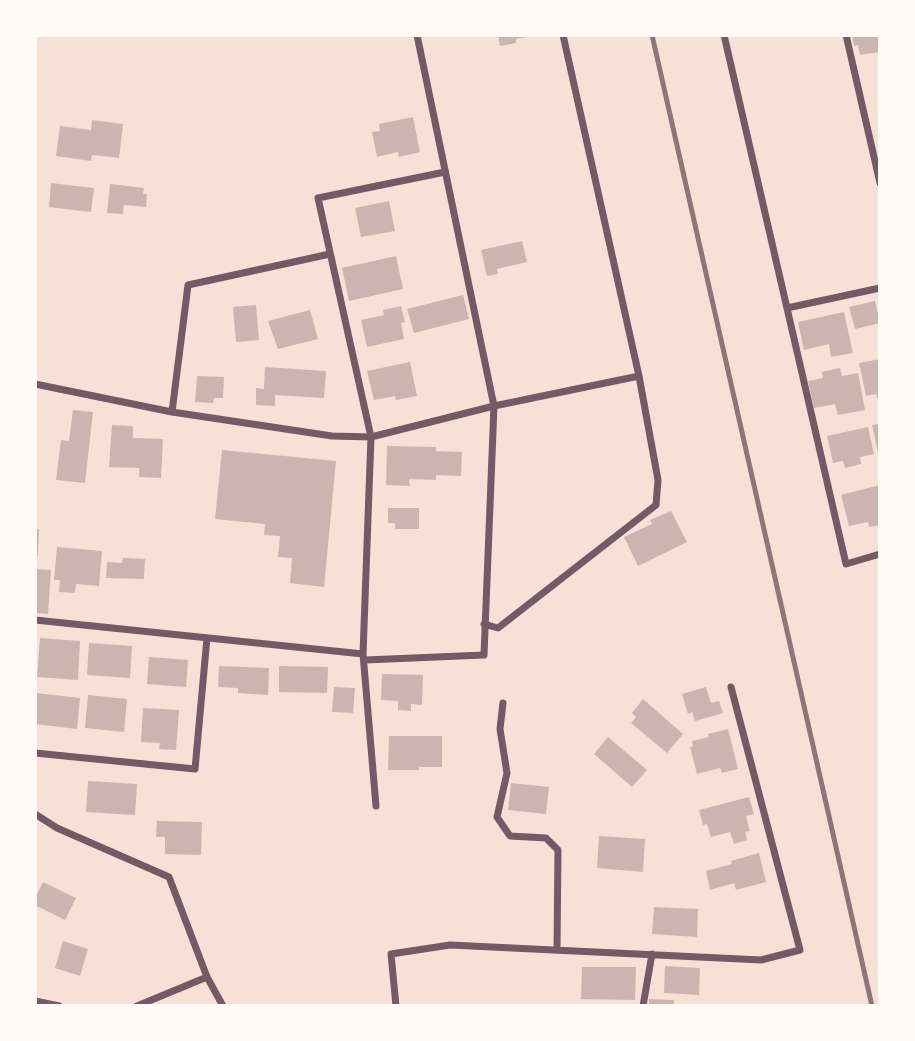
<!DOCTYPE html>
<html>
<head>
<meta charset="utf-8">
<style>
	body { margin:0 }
	#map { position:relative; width:915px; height:1041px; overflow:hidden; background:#f7e1d7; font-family:"Archivo Narrow",sans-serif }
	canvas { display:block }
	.frame { position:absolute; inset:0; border:37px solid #fffaf5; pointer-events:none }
</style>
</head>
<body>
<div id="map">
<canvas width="915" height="1041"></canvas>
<div class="frame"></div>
</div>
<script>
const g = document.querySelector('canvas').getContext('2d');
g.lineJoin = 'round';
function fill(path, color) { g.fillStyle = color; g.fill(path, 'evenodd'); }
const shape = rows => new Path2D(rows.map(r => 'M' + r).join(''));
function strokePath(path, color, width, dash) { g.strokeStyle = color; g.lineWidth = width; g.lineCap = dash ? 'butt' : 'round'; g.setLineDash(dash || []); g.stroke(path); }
fill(shape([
	[498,35,531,35,531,36,516,39,516,43,500,46],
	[852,35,880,35,880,52,860,55,858,45,854,46],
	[413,117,420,152,399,157,398,152,377,157,372,132,380,131,379,124],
	[92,120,123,124,119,158,92,155,91,161,56,156,60,126,91,130],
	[51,183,94,188,91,212,49,207],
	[110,184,144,188,143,194,147,194,146,207,124,205,123,214,107,213],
	[389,201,395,231,361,237,355,208],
	[522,241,527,262,497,269,498,274,487,276,481,250],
	[396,256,403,289,349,301,342,268],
	[463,295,469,319,414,333,407,309],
	[875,301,880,323,855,329,849,307],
	[256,305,259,340,236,342,233,307],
	[401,306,405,322,401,323,404,339,367,347,361,320,384,315,383,310],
	[310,310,318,339,278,349,268,321],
	[844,312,853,353,831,357,829,344,804,350,798,322],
	[880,359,880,397,877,398,876,394,866,396,859,363],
	[410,362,417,396,396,400,395,396,374,400,367,371],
	[265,367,326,371,324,398,275,395,275,406,256,405,256,388,264,389],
	[840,368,842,376,858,373,865,410,838,415,835,404,814,408,808,381,823,378,822,372],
	[197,376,224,377,223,398,214,398,213,403,195,402],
	[73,410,93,412,85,483,56,480,61,440,69,441],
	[880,424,880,457,879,457,872,425],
	[112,425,133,426,133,438,163,439,161,478,139,477,139,468,109,467],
	[868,427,874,454,860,457,861,464,845,468,843,461,833,463,827,436],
	[387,446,436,447,436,451,462,452,461,476,436,475,436,480,409,479,410,486,386,485],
	[222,450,336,461,324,587,290,583,292,558,278,557,280,536,264,535,265,524,215,519],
	[880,485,880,525,869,527,868,522,849,526,841,495],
	[388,508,419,508,419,529,395,529,395,523,388,523],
	[671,511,687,542,638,566,624,537,652,524,650,520],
	[35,529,39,529,38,556,35,556],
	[57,547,102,551,99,586,76,584,75,593,59,592,60,580,54,580],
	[123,558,145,559,144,579,106,578,107,562,122,563],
	[35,569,51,570,48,614,35,613],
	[40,638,80,641,78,680,37,677],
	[89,643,132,646,130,678,87,675],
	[149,657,188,660,186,687,147,684],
	[219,666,269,668,268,695,238,693,238,688,218,687],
	[279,666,328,667,327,693,279,692],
	[382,674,423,675,422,705,411,704,411,711,398,710,398,701,381,700],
	[334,687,355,688,353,713,332,712],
	[706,687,711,703,719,701,723,713,695,721,692,712,688,714,682,694],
	[36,693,80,698,77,729,35,724],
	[88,695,127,699,124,732,85,728],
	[643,699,683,734,667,753,631,723,636,717,632,713],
	[143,708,179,710,176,750,159,749,160,743,141,742],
	[728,729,738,769,722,773,720,768,697,774,690,747,693,746,692,741,709,737,708,734],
	[389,736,442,736,442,767,419,767,419,770,388,770],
	[608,737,647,770,632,787,594,754],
	[88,781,137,784,135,815,86,812],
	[511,783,549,787,546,814,508,810],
	[749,797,754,814,746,816,750,831,745,832,747,840,734,844,730,832,711,837,707,824,703,825,699,810],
	[157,821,202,822,201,855,165,854,165,837,156,837],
	[599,836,645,839,643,872,597,868],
	[759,853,766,882,736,890,734,883,710,890,706,871,732,864,731,861],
	[43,882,76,898,65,920,35,905,35,898],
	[654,907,698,909,697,937,652,934],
	[63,941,88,949,80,976,55,968],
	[665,966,700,968,699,995,664,993],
	[582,967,636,967,635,1000,581,999],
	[649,999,674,1000,674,1006,649,1006]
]), '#ccb4b1');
strokePath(shape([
	[724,35,846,564,880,554],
	[846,35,880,183],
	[787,308,880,288],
	[35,384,172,412,332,436,371,437,494,406,639,376],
	[172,412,188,285,330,254],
	[35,620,363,654],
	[484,624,498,628,656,505,658,480,639,376,563,35],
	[365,660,484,655,494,406,417,35],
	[503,703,500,729,507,773,497,817,510,836,546,838,558,850,557,950],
	[35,753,195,769,207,638],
	[376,806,363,654,371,437,318,198,445,172],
	[35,814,57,828,169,877,207,977,223,1006],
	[35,1001,59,1006],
	[137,1006,207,977],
	[396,1006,391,954,450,945,761,960,800,950,731,687],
	[643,1006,652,954]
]), '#755966', 7);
strokePath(shape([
	[652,35,872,1006]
]), '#8f747c', 5);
</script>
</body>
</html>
